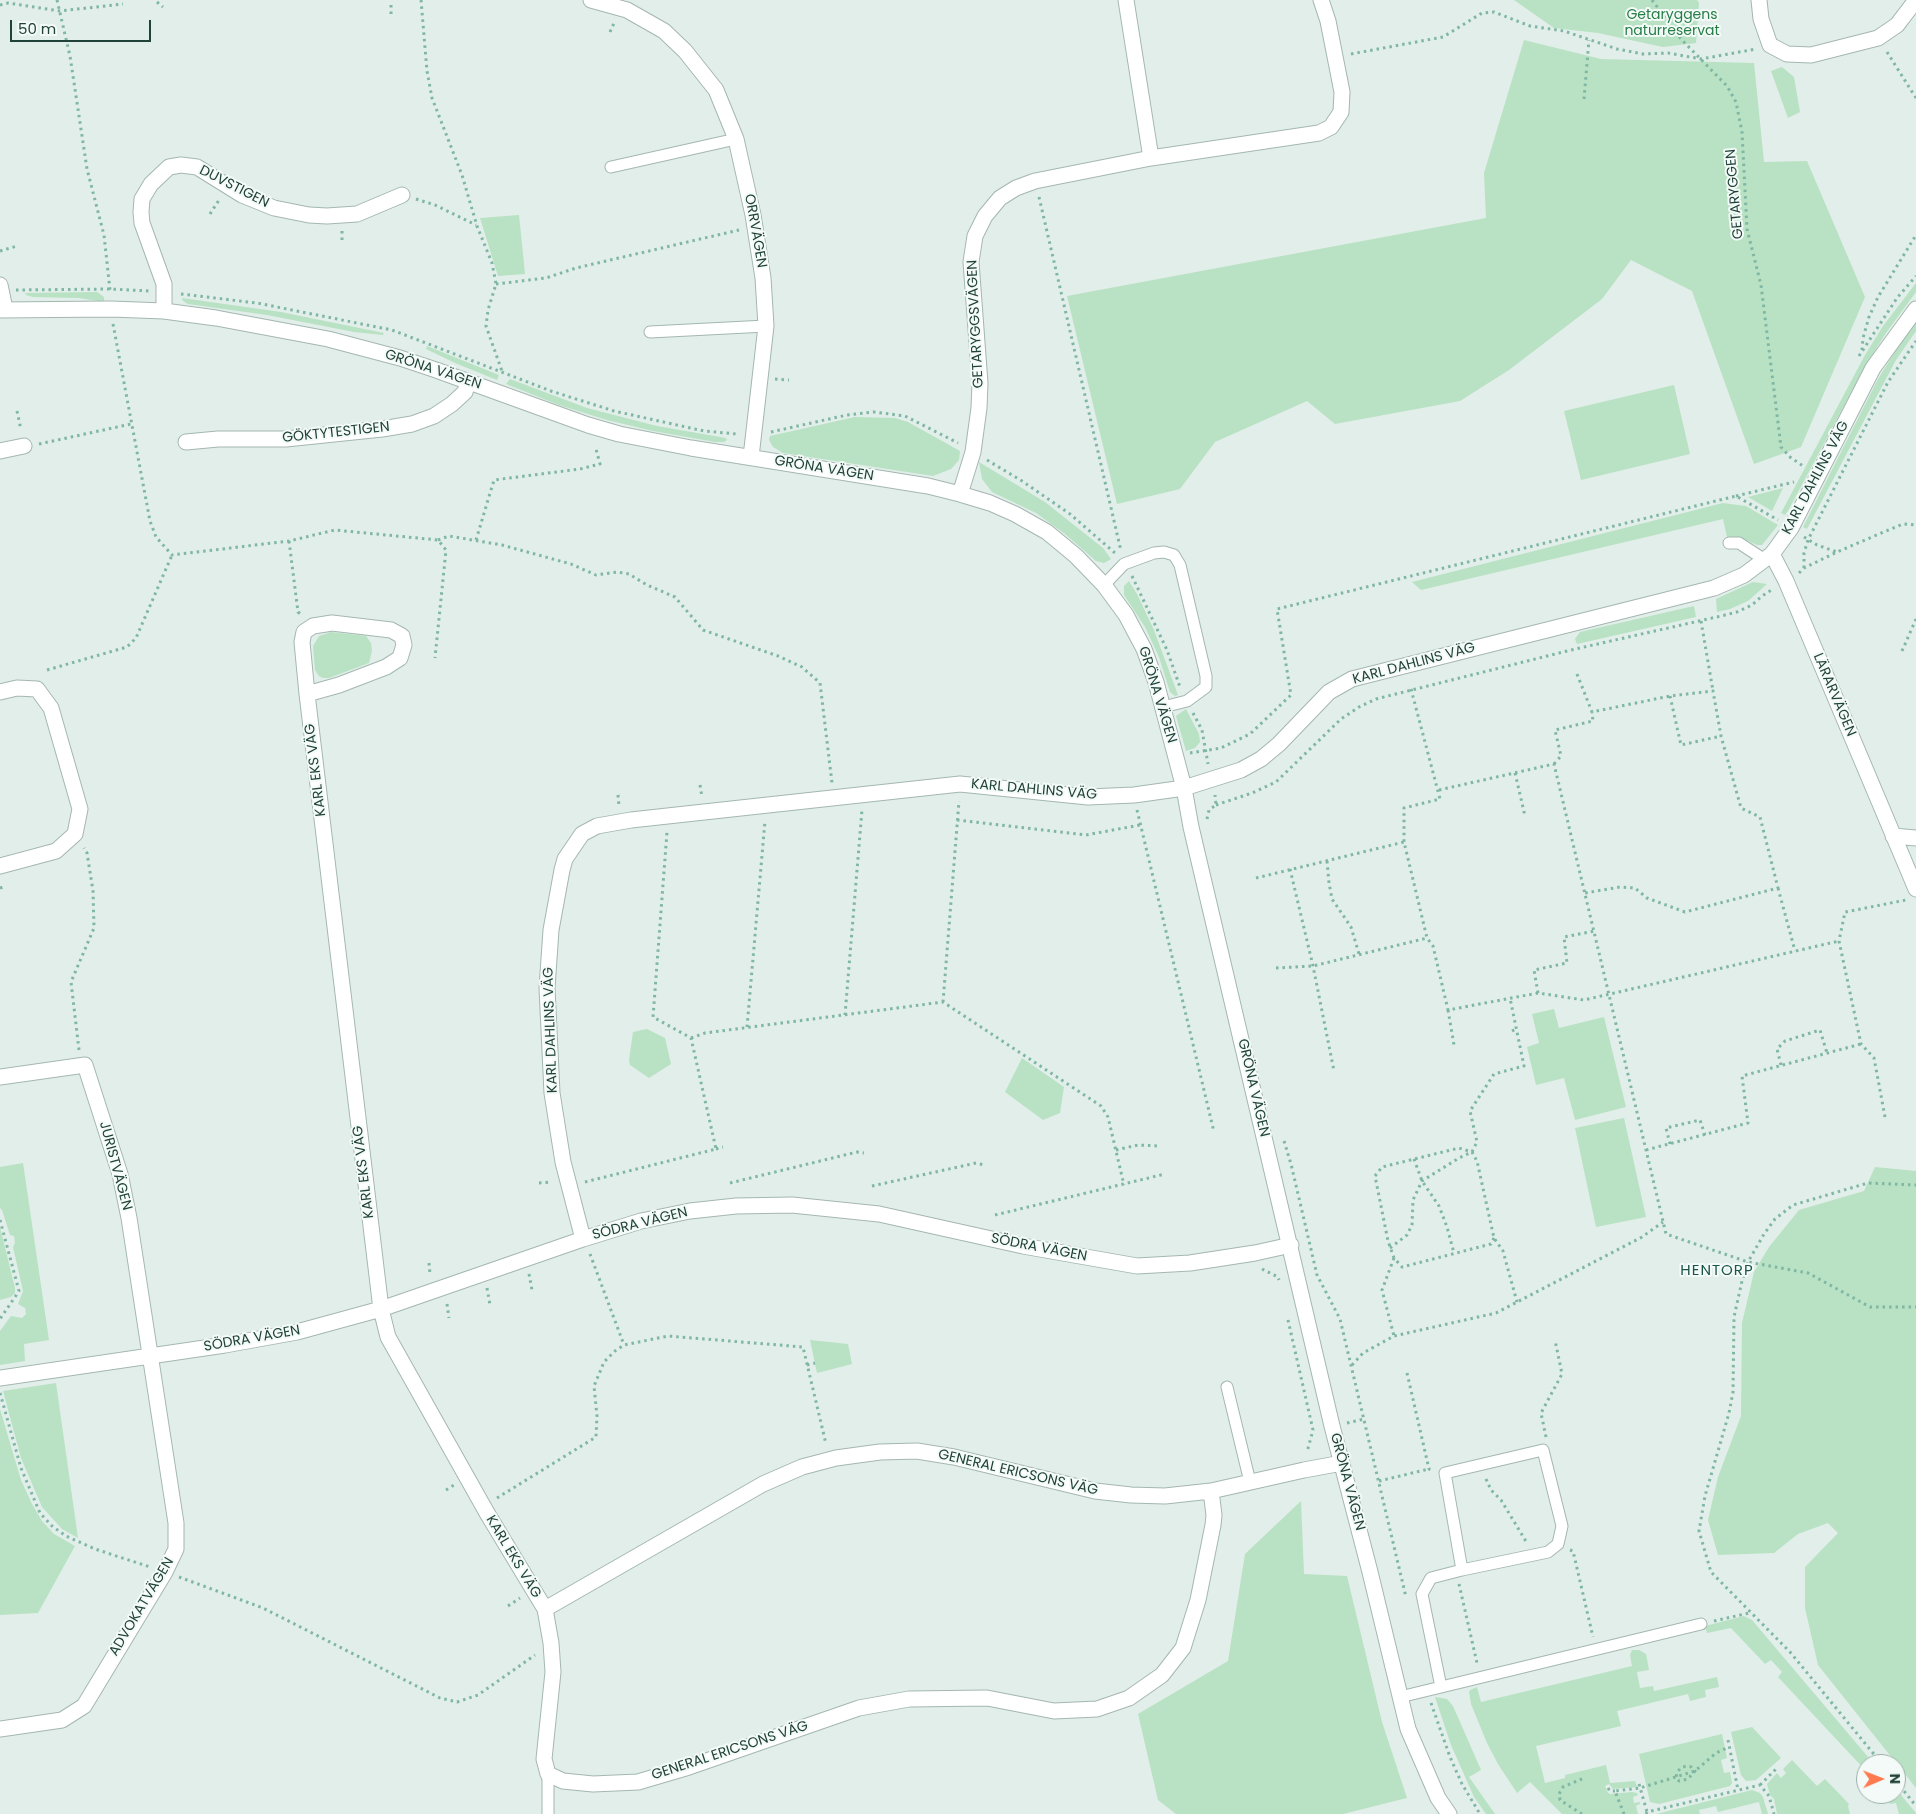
<!DOCTYPE html>
<html>
<head>
<meta charset="utf-8">
<style>
	body { margin:0 }
	#map { position:relative; width:1916px; height:1814px; overflow:hidden; background:#e2eee9; font-family:Poppins,sans-serif }
	canvas { display:block }
	.north { position:absolute; left:1856px; top:1754px; width:50px; height:50px; box-sizing:border-box; background:#f3faf7; border:1px solid #9fb0ab; border-radius:50%; rotate:89deg; font-size:14px; font-weight:700; line-height:20px; text-align:center; color:#204238 }
	.north::after { content:''; display:block; margin:auto; width:18px; height:22px; background:#ff7a4f; clip-path:polygon(50% 0,100% 100%,50% 72%,0 100%) }
	.scale { position:absolute; left:10px; top:20px; width:141px; height:22px; box-sizing:border-box; border:2px solid #204238; border-top:0; padding-left:6px; font-size:15px; line-height:18px; white-space:nowrap; color:#204238; -webkit-text-stroke:4px #f3faf7; paint-order:stroke }
</style>
</head>
<body>
<div id="map">
<canvas width="1916" height="1814"></canvas>
<div class="north">N</div>
<div class="scale">50 m</div>
</div>
<script>
const g = document.querySelector('canvas').getContext('2d');
g.lineJoin = 'round';
function fill(path, color) { g.fillStyle = color; g.fill(path, 'evenodd'); }
const shape = rows => new Path2D(rows.map(r => 'M' + r).join(''));
function strokePath(path, color, width, dash) { g.strokeStyle = color; g.lineWidth = width; g.lineCap = dash ? 'butt' : 'round'; g.setLineDash(dash || []); g.stroke(path); }
function drawText(font, color, halo, rows, align = 'center') {
  g.font = font + ' Poppins,sans-serif'; g.lineWidth = 4; g.setLineDash([]); g.textBaseline = 'middle'; g.strokeStyle = halo; g.fillStyle = color; for (const [text, x, y, turn = 0] of rows) {
    g.save(); g.translate(x, y); g.rotate((+turn || 0) * Math.PI / 180); g.textAlign = isNaN(turn) ? turn : align; if (halo) g.strokeText(text, 0, 0); g.fillText(text, 0, 0); g.restore();
  }
}
fill(shape([
	[1514,0,1697,0,1699,3,1696,43,1663,47,1598,33,1554,28],
	[1524,40,1601,59,1754,63,1764,162,1807,161,1865,297,1801,447,1754,464,1692,291,1631,260,1602,299,1509,370,1460,401,1335,424,1307,401,1215,442,1180,489,1117,504,1067,296,1486,218,1484,173],
	[1782,67,1794,77,1800,112,1788,118,1771,71],
	[519,215,525,274,498,276,480,218],
	[1916,283,1916,292,1886,333,1864,368,1788,511,1785,515,1781,513,1865,355,1883,326],
	[97,292,104,297,104,302,79,298,33,297,26,295,25,293],
	[182,298,281,312,384,333,383,335,354,332,267,315,188,304,183,301],
	[1916,322,1916,331,1896,360,1807,529,1803,527,1878,379,1896,350],
	[427,346,499,375,497,380,455,363,426,349],
	[510,379,587,408,657,426,726,438,727,440,724,442,715,442,653,431,607,420,559,405,506,384],
	[1674,385,1690,454,1581,480,1564,411],
	[855,417,895,418,908,422,960,451,959,460,951,469,933,476,783,453,773,447,769,440,770,436],
	[979,462,1045,502,1103,548,1111,559,1104,563,1096,561,1065,534,1036,513,992,492,982,479],
	[1783,488,1772,511,1748,497],
	[1723,503,1746,506,1778,525,1762,545,1757,545,1739,537,1727,537,1723,519,1421,590,1412,582],
	[1129,581,1137,594,1154,630,1178,695,1175,696,1170,692,1159,657,1145,627,1124,595,1124,586],
	[1753,582,1767,584,1748,601,1730,609,1717,612,1716,599],
	[1694,606,1696,617,1577,644,1575,639,1580,632],
	[331,632,366,636,371,643,372,651,369,663,329,678,323,678,319,676,315,670,313,646,319,636],
	[1186,709,1199,734,1200,742,1195,748,1186,751,1176,716],
	[1554,1009,1559,1028,1604,1017,1626,1107,1575,1120,1564,1078,1536,1085,1527,1047,1539,1043,1532,1014],
	[647,1029,665,1038,671,1064,649,1078,630,1065,629,1060,633,1032],
	[1022,1058,1064,1087,1060,1113,1043,1120,1005,1092],
	[1624,1118,1646,1217,1596,1227,1575,1128],
	[23,1163,49,1340,24,1344,25,1361,0,1365,0,1331,11,1316,22,1318,26,1314,25,1308,18,1304,23,1291,13,1247,15,1243,14,1236,10,1235,2,1210,0,1208,0,1167],
	[1875,1167,1916,1171,1916,1788,1818,1665,1805,1608,1805,1567,1838,1533,1828,1523,1798,1534,1774,1553,1718,1555,1708,1520,1718,1477,1741,1416,1742,1323,1754,1272,1769,1247,1799,1210,1864,1191],
	[0,1227,15,1288,15,1293,11,1297,0,1300],
	[810,1340,848,1344,852,1364,817,1373],
	[56,1383,78,1538,62,1529,42,1507,21,1458,3,1391],
	[0,1409,21,1480,32,1504,42,1521,54,1534,75,1546,38,1613,0,1615],
	[1301,1501,1304,1574,1347,1576,1382,1722,1407,1798,1343,1814,1176,1814,1158,1800,1138,1714,1228,1661,1245,1554],
	[1744,1616,1752,1620,1874,1764,1866,1764,1866,1771,1778,1677,1782,1672,1771,1660,1765,1664,1731,1628,1707,1633,1705,1626],
	[1632,1650,1639,1650,1646,1654,1649,1670,1637,1672,1640,1688,1653,1686,1654,1691,1717,1677,1719,1687,1705,1690,1706,1697,1690,1701,1688,1694,1617,1711,1621,1726,1536,1746,1545,1783,1565,1778,1565,1775,1606,1765,1610,1783,1635,1781,1637,1787,1613,1789,1609,1784,1605,1786,1608,1793,1610,1794,1632,1792,1637,1793,1638,1795,1633,1797,1634,1803,1640,1802,1640,1804,1636,1806,1638,1814,1562,1814,1530,1782,1517,1793,1498,1764,1487,1743,1471,1704,1469,1692,1470,1690,1477,1687,1481,1702,1632,1666,1630,1655],
	[1435,1697,1447,1699,1453,1706,1481,1770,1469,1777,1495,1814,1486,1814,1474,1797,1451,1745],
	[1752,1727,1781,1758,1756,1780,1746,1781,1741,1775,1731,1732],
	[1722,1734,1727,1758,1721,1760,1724,1773,1730,1772,1732,1783,1730,1786,1659,1804,1650,1802,1639,1754],
	[1792,1760,1817,1786,1825,1779,1849,1804,1848,1806,1850,1814,1777,1814,1774,1799,1770,1795,1767,1784,1777,1773,1781,1778,1786,1773,1783,1769],
	[1896,1789,1916,1813,1916,1814,1899,1814,1896,1803,1890,1804,1882,1794,1896,1794],
	[1752,1790,1760,1793,1763,1797,1768,1814,1762,1814,1759,1802,1718,1812,1716,1806,1699,1810,1700,1814,1656,1814]
]), '#b8e2c3');
const service = shape([
	[611,167,736,139],
	[650,332,766,326],
	[1729,543,1739,543,1765,560],
	[1104,585,1124,564,1154,553,1164,552,1174,555,1180,565,1206,676,1206,687,1187,701,1163,707],
	[1227,1387,1250,1482],
	[1441,1687,1422,1594,1431,1578,1462,1570,1548,1552,1558,1544,1562,1526,1543,1450,1445,1473,1462,1570],
	[1400,1697,1701,1624],
	[548,1814,548,1774]
]);
const minor = shape([
	[591,0,627,10,664,31,685,51,716,90,736,139,753,215,763,278,766,326,751,457],
	[1126,0,1151,158],
	[1759,0,1761,19,1770,45,1787,54,1811,55,1878,38,1897,25,1916,0],
	[0,285,5,309],
	[0,310,111,309,164,311,216,318,328,339,400,358,436,370,588,425,619,434,691,448,928,486,960,494,990,503,1015,514,1047,532,1076,556,1104,585,1126,615,1144,649,1156,682,1184,788,1191,827,1332,1426,1370,1572,1408,1729,1438,1798,1449,1814],
	[164,311,164,284,142,223,141,212,142,199,151,184,169,167,181,165,197,167,242,195,274,208,309,215,327,216,357,214,402,195],
	[186,442,218,439,286,439,382,429,412,424,434,416,452,404,465,392,468,382],
	[0,451,24,446],
	[960,494,973,452,979,408,980,383,971,262,975,236,985,216,1000,198,1016,188,1035,181,1151,158,1319,133,1331,127,1341,112,1342,92,1328,21,1321,0],
	[1772,554,1786,581,1916,889],
	[0,692,17,688,37,689,51,708,80,809,75,834,56,851,0,866],
	[307,694,302,642,304,632,313,626,332,623,391,630,402,636,404,645,400,658,386,667,339,685,307,694,381,1309,388,1337,487,1513,545,1609],
	[1893,836,1916,838],
	[0,1077,85,1065,120,1174,129,1218,176,1523,176,1549,165,1572,84,1706,62,1720,0,1729],
	[583,1239,563,1162,552,1093,547,988,551,930,562,870,565,859,582,834,597,826,631,820,960,784,1088,797,1134,795,1184,788,1241,770,1261,759,1279,744,1329,692,1352,679,1714,588,1744,575,1772,554,1791,528,1873,368,1916,309],
	[0,1378,225,1345,297,1332,381,1309,583,1239,641,1221,690,1211,736,1206,792,1205,879,1214,1023,1246,1137,1266,1190,1263,1255,1253,1291,1245],
	[1211,1491,1214,1515,1213,1525,1198,1600,1183,1648,1162,1675,1129,1698,1097,1709,1054,1711,987,1698,909,1699,859,1708,689,1767,638,1782,593,1784,563,1781,548,1774,544,1759,553,1672,551,1643,545,1609,763,1484,802,1467,836,1458,880,1452,917,1451,954,1457,1095,1491,1131,1495,1165,1496,1211,1491,1304,1470,1342,1463]
]);
strokePath(service, '#a4b7b0', 13);
strokePath(minor, '#a4b7b0', 17);
strokePath(shape([
	[57,0,70,56,87,169,104,235,110,290],
	[421,0,427,71,432,98,462,175,477,226,492,263,496,284,488,310,486,326,503,374],
	[1652,0,1681,39,1727,86,1736,102,1742,132,1747,229,1761,285,1781,447,1790,457,1803,466],
	[157,2,163,7],
	[0,5,8,3,60,11,123,4],
	[391,5,391,15],
	[610,32,614,23],
	[1887,52,1916,98],
	[1351,54,1443,37,1482,13,1494,12,1530,26,1564,31,1617,49,1643,54,1668,53,1701,59,1756,49],
	[1584,99,1589,40],
	[1039,197,1121,551],
	[416,199,435,205,476,225],
	[210,214,219,200],
	[342,231,342,240],
	[0,251,17,246],
	[496,284,546,278,576,268,739,230],
	[16,290,110,289,150,291],
	[181,294,257,303,392,330,551,391,614,411,704,431,737,434],
	[113,324,150,521,156,537,172,555,289,541,335,530,438,540,446,550,435,658],
	[1862,350,1863,338,1869,317,1878,297,1916,235],
	[1859,356,1897,298,1916,276],
	[775,379,789,380],
	[17,411,21,430],
	[771,432,847,415,874,412,905,416,958,443],
	[39,444,131,424],
	[987,460,1022,481,1070,514,1115,553],
	[1736,496,1794,482],
	[1804,537,1817,545,1837,552],
	[438,540,449,536,502,545,571,564,596,575,617,572,629,574,647,585,675,597,703,630,778,656,802,667,820,683,832,783],
	[476,540,494,480,580,469,600,464,596,449],
	[289,541,298,612,302,615],
	[1804,568,1804,553,1808,540,1888,382,1916,341],
	[1799,573,1804,568,1837,552,1879,534,1903,524,1916,525],
	[1132,576,1167,650,1180,687],
	[1701,621,1713,691],
	[1902,651,1916,619],
	[47,670,127,647,136,638,172,555],
	[1577,674,1592,712,1670,696,1713,691,1721,736,1741,808,1760,817,1778,888,1685,912,1647,898,1635,888,1620,887,1585,893],
	[1411,689,1440,799,1404,808,1404,842,1427,938,1433,946,1448,1010,1538,993,1584,1000,1839,941],
	[1670,696,1681,745,1721,736],
	[1193,713,1202,730,1208,764],
	[1190,753,1221,748,1250,734,1291,695,1277,609,1736,496,1778,520],
	[1554,764,1561,756,1555,730,1593,721,1592,712],
	[1515,773,1525,816],
	[700,785,702,797],
	[1439,790,1554,764,1666,1234,1748,1262,1808,1273,1870,1307,1916,1307],
	[618,795,619,806],
	[1216,805,1252,793,1276,782,1341,719,1359,707,1376,699,1571,650,1721,616,1737,612,1752,605,1762,596,1773,589],
	[1137,810,1214,1132],
	[1207,819,1209,810,1216,805,1215,795],
	[957,820,1086,835,1140,825],
	[1327,861,1329,883,1332,899,1351,927,1359,954],
	[1290,869,1313,966,1334,1071],
	[1256,878,1404,842],
	[0,888,6,886],
	[1778,888,1795,951],
	[1276,968,1313,966,1427,938],
	[1538,993,1534,970,1567,963,1564,937,1594,931],
	[943,1002,959,801],
	[1448,1010,1454,1045],
	[845,1015,862,810],
	[747,1027,765,821],
	[1512,1031,1516,1029],
	[691,1038,705,1033,943,1002,1101,1106,1108,1117,1124,1185],
	[79,1050,71,982,94,928,93,891,87,853,84,848],
	[1781,1065,1777,1049,1785,1041,1820,1030,1827,1053],
	[1885,1117,1874,1058,1861,1044,1839,941,1845,912,1906,900],
	[1284,1141,1291,1164,1317,1275,1340,1319,1406,1597],
	[1670,1144,1666,1128,1700,1120,1705,1135],
	[716,1149,723,1147],
	[1116,1150,1138,1145,1158,1146],
	[1646,1150,1748,1123,1742,1076,1861,1044],
	[1414,1159,1422,1181,1439,1206,1447,1227,1454,1253],
	[585,1182,716,1149,691,1038,653,1017,667,832],
	[539,1183,551,1182],
	[730,1183,857,1152,864,1153],
	[872,1186,976,1163,984,1165],
	[995,1215,1165,1174],
	[0,1220,19,1291,0,1319],
	[1494,1238,1491,1244,1402,1267,1394,1258,1388,1241,1375,1176,1382,1167,1459,1148,1472,1152,1477,1161,1494,1238,1503,1251,1517,1302],
	[1390,1248,1407,1235,1412,1225,1413,1200,1422,1181,1459,1158,1472,1152,1477,1142,1470,1111,1494,1074,1524,1066,1510,998],
	[590,1254,624,1345],
	[1394,1258,1382,1290,1394,1336],
	[429,1263,430,1274],
	[1262,1269,1278,1277,1279,1280],
	[529,1274,532,1290],
	[487,1288,490,1305],
	[447,1304,449,1318],
	[1288,1320,1313,1430,1307,1452],
	[807,1365,815,1363],
	[1352,1365,1363,1353,1394,1336,1496,1313,1642,1237,1663,1222],
	[1407,1373,1429,1469,1432,1470],
	[0,1393,21,1468,40,1513,52,1526,66,1536,95,1549,150,1567],
	[1347,1423,1364,1419],
	[1546,1437,1541,1413,1562,1374,1555,1340],
	[1486,1479,1491,1490,1501,1500,1527,1543],
	[1379,1481,1429,1469],
	[446,1490,454,1485],
	[497,1498,596,1437,597,1416,594,1386,604,1362,615,1351,624,1345,668,1336,803,1347,826,1444],
	[1570,1550,1573,1551,1593,1637],
	[179,1577,263,1608,440,1698,457,1702,478,1695,535,1655],
	[1459,1584,1477,1663],
	[508,1606,520,1598],
	[1714,1621,1749,1613],
	[1431,1703,1450,1757,1462,1784,1480,1814],
	[1728,1740,1738,1790],
	[1882,1764,1790,1652,1711,1572,1699,1531,1705,1496,1729,1413,1733,1392,1734,1317,1742,1281,1748,1262,1764,1234,1775,1219,1793,1205,1868,1183,1916,1185],
	[1690,1766,1695,1771,1688,1779,1679,1781,1676,1778,1677,1772,1682,1767,1690,1766],
	[1896,1781,1916,1806],
	[1639,1784,1647,1812],
	[1760,1785,1778,1767],
	[1608,1788,1610,1791,1615,1791],
	[1582,1814,1560,1800,1559,1794,1563,1787,1584,1778],
	[1624,1814,1615,1791,1640,1788,1695,1771,1716,1753,1729,1747],
	[1646,1814,1647,1812,1760,1785,1769,1796,1774,1814]
]), '#7fb6a4', 3, [2.5, 4]);
strokePath(service, '#fff', 11);
strokePath(minor, '#fff', 15);
drawText('14px', '#257e47', '#f3faf7', [
	["Getaryggens",1672,15],
	["naturreservat",1672,31]
]);
drawText('14px', '#204238', '#f3faf7', [
	["DUVSTIGEN",234,187,27],
	["GETARYGGEN",1735,194,-95],
	["ORRVÄGEN",755,231,80],
	["GETARYGGSVÄGEN",976,324,-93],
	["GRÖNA VÄGEN",433,370,18],
	["GÖKTYTESTIGEN",336,433,-6],
	["GRÖNA VÄGEN",824,469,9],
	["KARL DAHLINS VÄG",1816,478,-62],
	["KARL DAHLINS VÄG",1414,664,-15],
	["GRÖNA VÄGEN",1157,695,73],
	["LÄRARVÄGEN",1834,695,67],
	["KARL EKS VÄG",316,770,-97],
	["KARL DAHLINS VÄG",1034,790,5],
	["KARL DAHLINS VÄG",551,1030,-92],
	["GRÖNA VÄGEN",1253,1088,77],
	["JURISTVÄGEN",115,1166,75],
	["KARL EKS VÄG",364,1172,-97],
	["SÖDRA VÄGEN",640,1224,-14],
	["SÖDRA VÄGEN",1039,1248,11],
	["SÖDRA VÄGEN",252,1339,-10],
	["GENERAL ERICSONS VÄG",1018,1473,13],
	["GRÖNA VÄGEN",1347,1482,75],
	["KARL EKS VÄG",513,1557,59],
	["ADVOKATVÄGEN",142,1607,-59],
	["GENERAL ERICSONS VÄG",730,1751,-18]
]);
g.letterSpacing = '1px';
drawText('15px', '#195647', '#f3faf7', [
	["HENTORP",1717,1271]
]);
g.letterSpacing = '0px';
</script>
</body>
</html>
